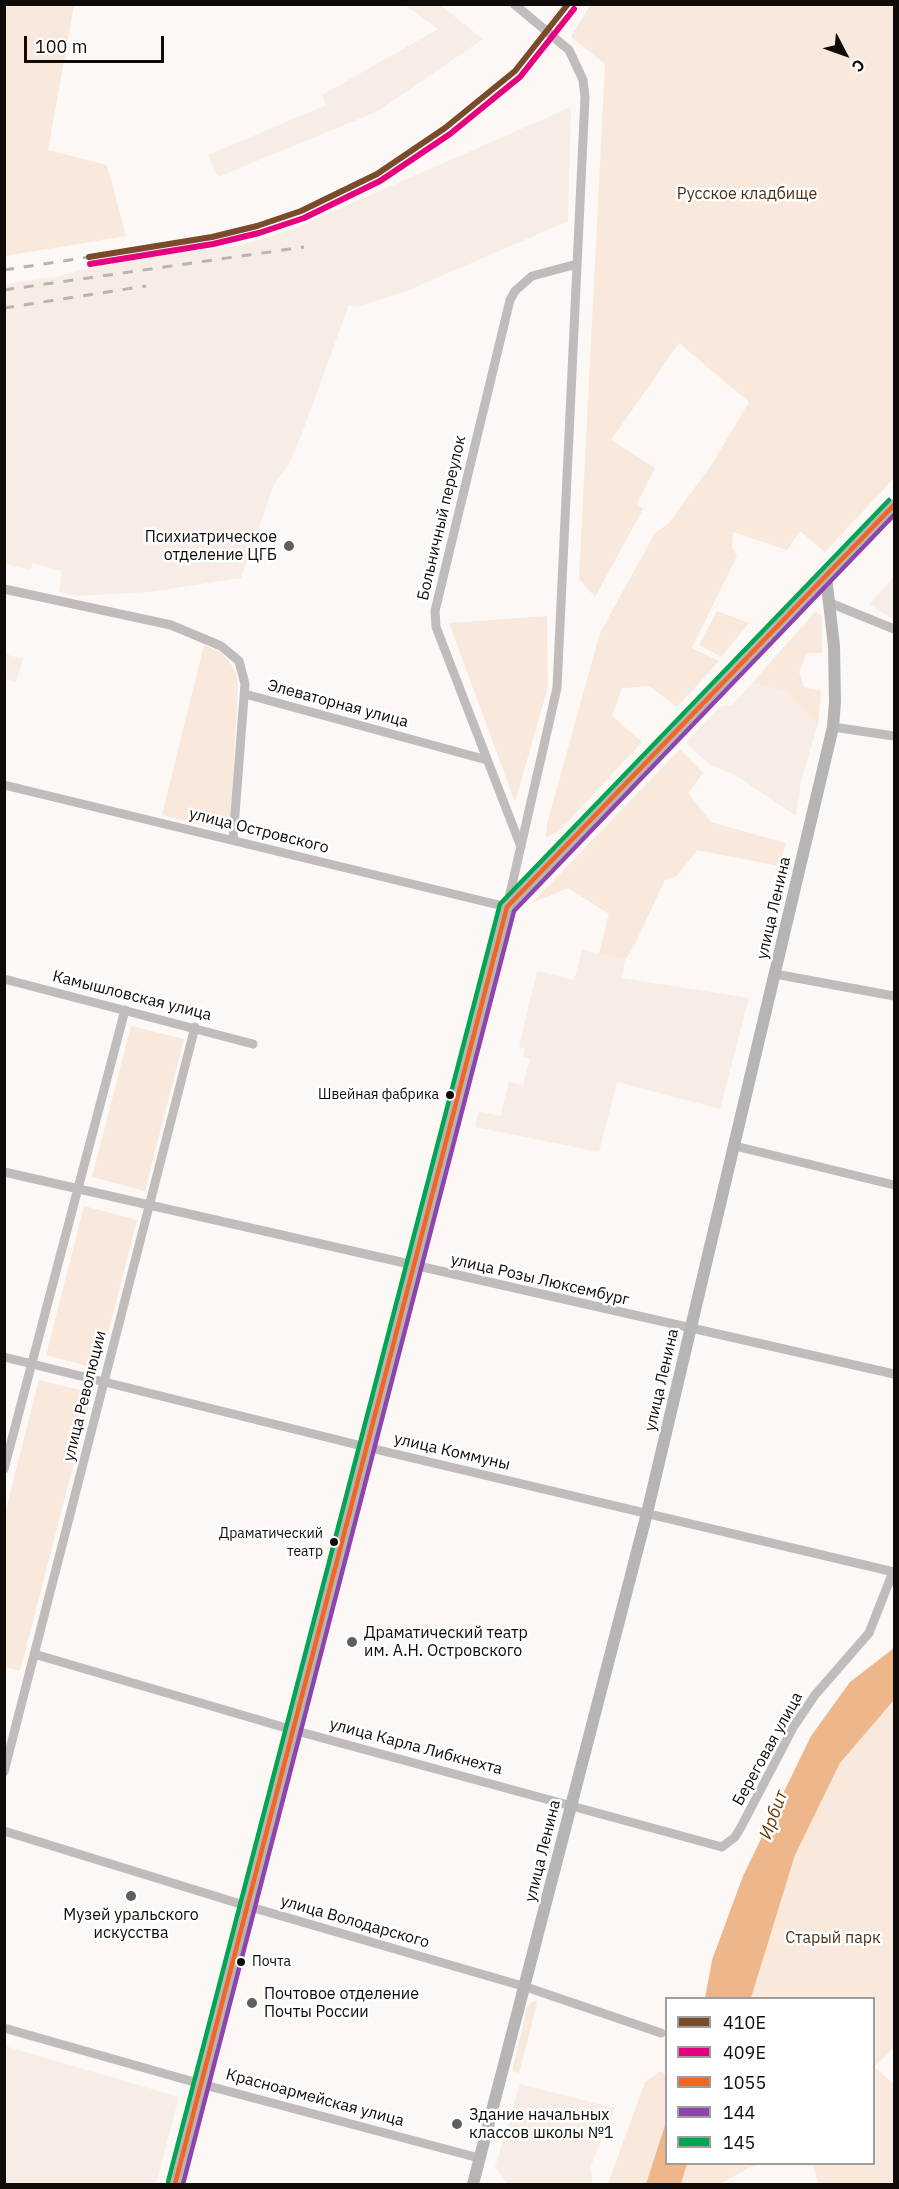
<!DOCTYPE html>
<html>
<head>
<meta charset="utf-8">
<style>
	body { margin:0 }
	#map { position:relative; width:899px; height:2189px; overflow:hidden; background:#fbf8f6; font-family:"IBM Plex Sans",sans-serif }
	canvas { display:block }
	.frame { position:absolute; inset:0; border:6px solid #0e0b09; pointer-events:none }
	.legend { position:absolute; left:665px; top:1997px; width:210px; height:168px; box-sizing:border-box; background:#fff; border:2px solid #9f9d9d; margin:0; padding:8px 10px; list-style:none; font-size:18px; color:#0e0b09 }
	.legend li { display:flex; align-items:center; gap:12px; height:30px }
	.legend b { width:30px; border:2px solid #9f9d9d }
	.north { position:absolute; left:815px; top:24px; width:60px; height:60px; -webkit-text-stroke:4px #fff; paint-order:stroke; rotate:131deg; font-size:16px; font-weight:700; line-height:24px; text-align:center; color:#0e0b09 }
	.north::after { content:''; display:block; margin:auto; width:21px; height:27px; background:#0e0b09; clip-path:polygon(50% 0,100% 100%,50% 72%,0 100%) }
	.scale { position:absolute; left:24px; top:36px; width:140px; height:27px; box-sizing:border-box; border:3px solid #0e0b09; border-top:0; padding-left:8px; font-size:18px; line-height:21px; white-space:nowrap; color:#0e0b09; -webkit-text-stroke:4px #fff; paint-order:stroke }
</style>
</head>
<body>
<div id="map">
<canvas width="899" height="2189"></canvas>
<div class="frame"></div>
<ul class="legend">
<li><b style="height:8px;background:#7a4b2a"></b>410E</li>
<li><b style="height:8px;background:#e5007d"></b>409E</li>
<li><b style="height:8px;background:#f26522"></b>1055</li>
<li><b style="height:8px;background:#8e44ad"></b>144</li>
<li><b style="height:8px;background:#00a651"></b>145</li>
</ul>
<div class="north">С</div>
<div class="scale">100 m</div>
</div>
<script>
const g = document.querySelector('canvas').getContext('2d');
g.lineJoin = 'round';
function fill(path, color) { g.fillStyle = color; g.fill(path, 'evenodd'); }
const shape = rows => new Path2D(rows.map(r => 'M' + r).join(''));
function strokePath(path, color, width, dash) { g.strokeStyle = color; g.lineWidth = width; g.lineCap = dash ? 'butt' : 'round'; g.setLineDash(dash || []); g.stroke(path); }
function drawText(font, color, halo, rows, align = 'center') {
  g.font = font + ' "IBM Plex Sans",sans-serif'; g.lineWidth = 5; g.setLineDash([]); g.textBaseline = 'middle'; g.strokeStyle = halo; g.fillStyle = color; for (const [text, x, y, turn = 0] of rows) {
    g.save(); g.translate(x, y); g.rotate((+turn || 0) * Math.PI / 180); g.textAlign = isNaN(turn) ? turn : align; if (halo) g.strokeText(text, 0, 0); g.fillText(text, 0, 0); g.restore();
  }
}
fill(shape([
	[405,5,440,5,483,39,378,111,218,177,208,155,326,105,322,95,438,29],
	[571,107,568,221,407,291,357,307,349,305,302,433,289,465,275,482,241,578,149,592,77,596,59,592,62,571,33,563,30,570,5,564,5,284,55,277,125,259,242,245,293,229],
	[894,577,894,620,869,604],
	[5,654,23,659,16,682,7,679,5,681],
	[752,683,786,691,818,724,801,781,796,816,737,776,710,765,686,743,719,707,733,704],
	[582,950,625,960,622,978,749,998,720,1109,617,1082,599,1152,475,1127,479,1111,500,1116,509,1082,523,1085,530,1059,523,1057,525,1049,519,1047,537,971,574,980],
	[5,2046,179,2097,156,2184,5,2184],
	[520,2084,615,2108,590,2168,593,2184,508,2184,495,2167]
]), '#f8ede6');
fill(shape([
	[5,4,74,5,48,150,107,165,126,236,5,256],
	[590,5,894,5,894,478,825,552,800,531,787,550,733,532,732,547,737,556,692,648,719,661,677,707,649,686,622,688,612,716,642,742,558,832,546,837,547,824,600,633,655,533,669,523,712,464,749,402,679,343,611,440,655,468,637,504,643,509,595,597,579,579,605,64,571,37],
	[717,611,749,623,721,657,699,645],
	[815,612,822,616,822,653,807,653,799,672,804,687,821,691,818,724,786,691,752,683],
	[547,616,548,687,515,802,449,623],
	[204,645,220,652,229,661,236,673,238,686,231,815,223,827,216,829,162,815],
	[680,749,703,773,688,793,711,822,786,843,779,866,697,850,677,876,665,880,634,946,625,960,599,954,609,914,568,888,532,903],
	[131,1026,184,1039,145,1191,92,1177],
	[84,1206,137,1220,99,1369,46,1355],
	[39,1380,92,1393,20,1671,5,1667,5,1513],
	[894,1700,894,2047,874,2067,894,2084,894,2184,818,2184,813,2164,874,2164,874,1998,751,1998,795,1855,840,1763],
	[538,2000,519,2073,512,2071,527,2008,531,2003],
	[661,2071,666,2076,666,2122,646,2184,608,2184,645,2082],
	[687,2164,762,2164,750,2167,720,2184,681,2184]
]), '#f9e8dc');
fill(shape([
	[894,1648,894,1700,840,1763,795,1855,751,1998,705,1998,712,1960,743,1876,811,1736,850,1682],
	[666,2122,666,2164,687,2164,681,2184,646,2184]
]), '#eeb68b');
strokePath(shape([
	[4,589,171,625,221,646,239,661,245,684,233,840],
	[830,603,894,629],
	[245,694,487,760],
	[833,727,894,736],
	[4,785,507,907,557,688,585,97,583,80,569,50,514,4],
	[521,847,436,627,435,611,510,300,515,291,532,276,577,264],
	[775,974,894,996],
	[4,979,253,1044],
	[735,1146,894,1185],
	[4,1172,894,1374],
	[4,1357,366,1447,894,1572],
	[4,1469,125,1010],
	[34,1654,293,1730,722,1847,735,1837,741,1827,794,1726,815,1695,869,1633,893,1572],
	[4,1772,195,1027],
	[4,1831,247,1906,526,1987,661,2033],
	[4,2028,201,2084,479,2158]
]), '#bfbcbb', 9);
strokePath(shape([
	[175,2184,507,907,894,505],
	[473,2184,647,1513,833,727,835,702,834,646,826,577]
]), '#b7b5b4', 12);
strokePath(shape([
	[4,270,89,257],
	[4,290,304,247],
	[4,308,146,286]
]), '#b7b4b3', 3, [10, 10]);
strokePath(shape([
	[175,2184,507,907,894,505]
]), '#f26522', 4.5);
strokePath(shape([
	[183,2184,514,911,894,515]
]), '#8e44ad', 4.5);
strokePath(shape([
	[168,2182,500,904,889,500]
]), '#00a651', 4.5);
strokePath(shape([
	[89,257,212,237,257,226,301,211,377,174,445,128,515,71,568,4]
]), '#7a4b2a', 6);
strokePath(shape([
	[90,264,213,244,259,233,304,218,380,181,450,134,520,77,574,9]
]), '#e5007d', 6);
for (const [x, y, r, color] of [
	[289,546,6,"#615e5c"],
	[450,1095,5,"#0e0b09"],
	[334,1542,5,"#0e0b09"],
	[352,1642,6,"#615e5c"],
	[131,1896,6,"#615e5c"],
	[241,1962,5,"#0e0b09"],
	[252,2003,6,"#615e5c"],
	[457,2124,6,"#615e5c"]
]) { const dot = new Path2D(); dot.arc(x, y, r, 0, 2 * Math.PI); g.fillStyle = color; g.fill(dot); strokePath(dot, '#fff', 2); }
drawText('14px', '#0e0b09', '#fff', [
	["Швейная фабрика",439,1095],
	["Драматический",323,1534],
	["театр",323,1552],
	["Почта",252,1962,"left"]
], 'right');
drawText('16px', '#4f2f15', '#fff', [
	["Русское кладбище",747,194],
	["Старый парк",833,1938]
]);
drawText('16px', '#0e0b09', '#fff', [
	["Больничный переулок",442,518,-77],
	["Элеваторная улица",338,704,15],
	["улица Островского",259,831,14],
	["улица Ленина",774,908,-77],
	["Камышловская улица",132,996,14],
	["улица Розы Люксембург",540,1280,13],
	["улица Ленина",662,1380,-77],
	["улица Революции",85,1396,-76],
	["улица Коммуны",452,1452,13],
	["улица Карла Либкнехта",416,1747,15],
	["Береговая улица",768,1749,-61],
	["улица Ленина",543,1851,-76],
	["улица Володарского",355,1922,16],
	["Красноармейская улица",315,2098,15]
]);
drawText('16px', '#0e0b09', '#fff', [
	["Психиатрическое",277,537,"right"],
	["отделение ЦГБ",277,555,"right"],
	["Драматический театр",364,1633],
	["им. А.Н. Островского",364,1651],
	["Музей уральского",131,1915,"center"],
	["искусства",131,1933,"center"],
	["Почтовое отделение",264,1994],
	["Почты России",264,2012],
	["Здание начальных",469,2115],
	["классов школы №1",469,2133]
], 'left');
drawText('italic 18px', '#6a3706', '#fff', [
	["Ирбит",774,1815,-70]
]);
</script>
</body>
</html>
